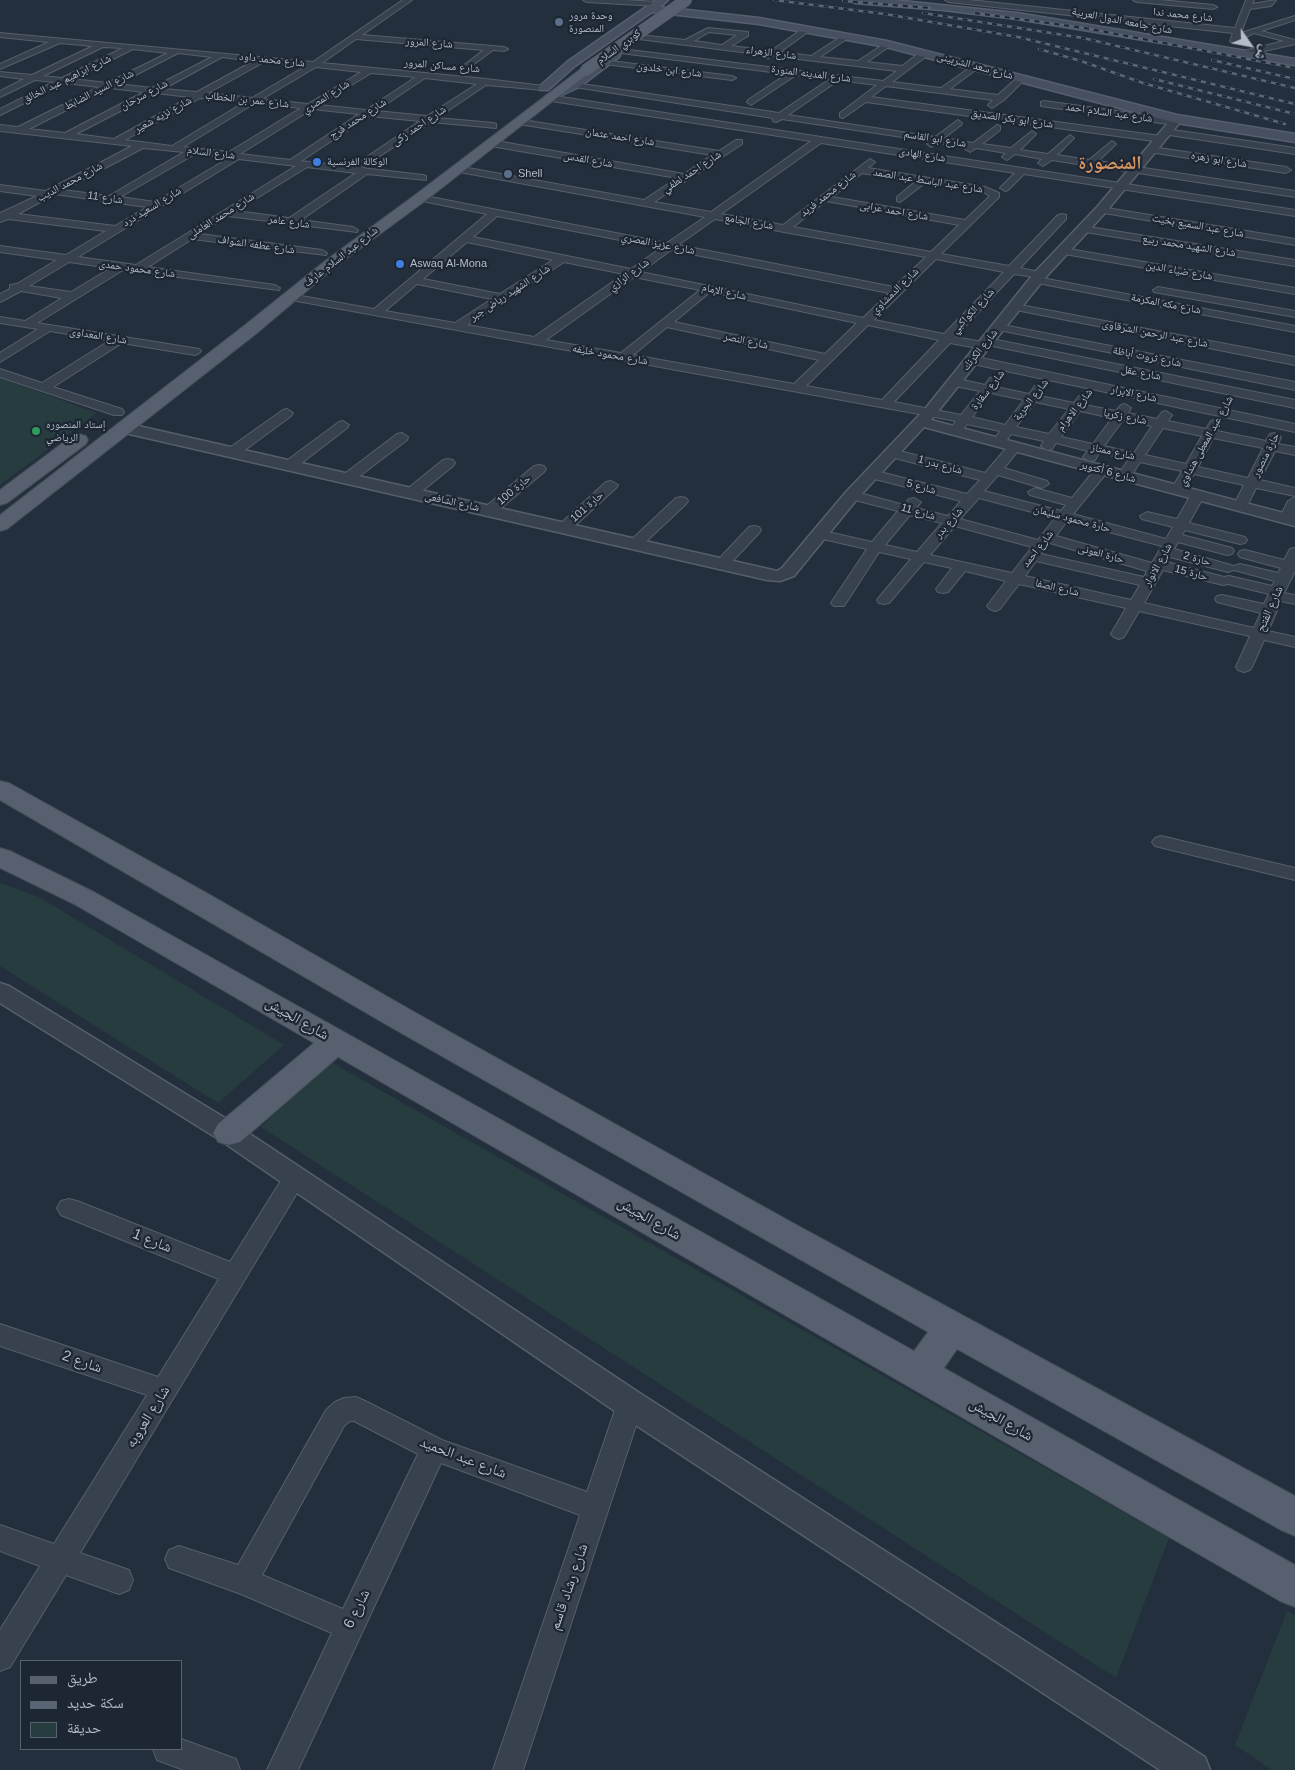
<!DOCTYPE html>
<html>
<head>
<meta charset="utf-8">
<style>
	body { margin:0 }
	#map { position:relative; width:1295px; height:1770px; overflow:hidden; background:#242f3e; font-family:Helvetica,"Noto Naskh Arabic",sans-serif }
	canvas { display:block }
	.legend { position:absolute; left:20px; top:1660px; width:162px; height:90px; box-sizing:border-box; background:#1d2633; border:1px solid #59626f; margin:0; padding:6px 9px; list-style:none; font-size:15px; color:#b4bcc9 }
	.legend li { display:flex; align-items:center; gap:10px; height:25px }
	.legend b { width:25px; border:1px solid #59626f }
	.north { position:absolute; left:1225px; top:20px; width:50px; height:50px; -webkit-text-stroke:4px #1d2633; paint-order:stroke; rotate:123deg; font-size:14px; font-weight:700; line-height:20px; text-align:center; color:#b4bcc9 }
	.north::after { content:''; display:block; margin:auto; width:18px; height:22px; background:#b4bcc9; clip-path:polygon(50% 0,100% 100%,50% 72%,0 100%) }
</style>
</head>
<body>
<div id="map">
<canvas width="1295" height="1770"></canvas>
<ul class="legend">
<li><b style="height:6px;background:#56606e"></b>طريق</li>
<li><b style="height:6px;background:#5a6575"></b>سكة حديد</li>
<li><b style="height:14px;background:#263c3f"></b>حديقة</li>
</ul>
<div class="north">ش</div>
</div>
<script>
const g = document.querySelector('canvas').getContext('2d');
g.lineJoin = 'round';
function fill(path, color) { g.fillStyle = color; g.fill(path, 'evenodd'); }
const shape = rows => new Path2D(rows.map(r => 'M' + r).join(''));
function strokePath(path, color, width, dash) { g.strokeStyle = color; g.lineWidth = width; g.lineCap = dash ? 'butt' : 'round'; g.setLineDash(dash || []); g.stroke(path); }
function drawText(font, color, halo, rows, align = 'center') {
  g.font = font + ' Helvetica,"Noto Naskh Arabic",sans-serif'; g.lineWidth = 4.5; g.setLineDash([]); g.textBaseline = 'middle'; g.strokeStyle = halo; g.fillStyle = color; for (const [text, x, y, turn = 0] of rows) {
    g.save(); g.translate(x, y); g.rotate((+turn || 0) * Math.PI / 180); g.textAlign = isNaN(turn) ? turn : align; if (halo) g.strokeText(text, 0, 0); g.fillText(text, 0, 0); g.restore();
  }
}
fill(shape([
	[0,378,97,413,0,485],
	[0,883,39,897,284,1045,218,1103,0,966],
	[329,1061,1169,1538,1116,1678,261,1127],
	[1287,1611,1295,1615,1295,1770,1272,1770,1235,1745]
]), '#263c3f');
const minor = shape([
	[403,0,412,0,362,35,504,47,508,49,504,51,493,50,466,70,463,70,463,66,484,50,356,39,322,63,486,79,544,86,548,88,544,90,486,85,437,118,493,123,496,124,496,128,431,122,362,168,423,175,426,176,426,180,367,174,301,220,353,227,358,230,357,232,228,216,200,234,322,250,327,253,326,255,192,239,148,267,275,285,280,288,279,290,123,270,37,323,199,349,201,351,199,353,195,355,122,343,53,387,122,409,124,412,122,415,114,415,0,377,0,369,42,383,109,341,50,331,0,362,0,353,38,329,0,323,0,317,25,321,62,298,21,291,0,302,0,294,10,289,10,285,17,284,57,260,0,252,0,246,66,255,106,231,8,219,0,222,0,213,37,196,0,191,0,185,46,191,132,146,0,131,0,125,18,127,99,87,65,83,0,115,0,109,54,82,35,80,0,97,0,91,24,79,0,76,0,72,32,75,93,46,60,43,0,69,0,64,49,42,0,37,0,33,313,62,403,0],
	[103,47,123,48,62,78,43,76,103,47],
	[133,49,168,53,107,83,73,79,133,49],
	[178,53,212,57,152,88,118,84,178,53],
	[222,57,254,61,197,92,163,89,222,57],
	[264,62,306,66,252,98,208,93,264,62],
	[316,67,361,72,308,104,262,99,316,67],
	[371,73,416,77,366,110,319,105,371,73],
	[425,78,477,84,427,116,376,111,425,78],
	[110,88,144,92,65,133,29,129,110,88],
	[155,93,190,97,114,139,76,134,155,93],
	[200,98,245,102,172,146,125,140,200,98],
	[255,103,301,108,229,152,183,147,255,103],
	[312,109,359,114,290,160,240,154,312,109],
	[369,116,420,121,352,167,301,161,369,116],
	[143,148,184,152,109,196,63,190,143,148],
	[195,154,229,158,155,202,120,197,195,154],
	[239,159,296,166,136,265,78,257,239,159],
	[307,167,356,173,289,218,236,211,307,167],
	[55,194,110,202,147,207,115,226,18,214,55,194],
	[69,262,111,268,71,292,29,286,69,262],
	[583,0,624,0,657,2,661,4,657,6,587,2,583,0],
	[945,0,969,0,1235,28,1246,0,1254,0,1252,4,1276,0,1271,6,1250,9,1241,33,1295,16,1295,20,1261,31,1295,40,1295,44,1247,55,1244,55,1244,51,1284,41,1254,33,1234,43,1230,41,1233,33,949,2,945,0],
	[1133,0,1160,0,1213,5,1217,7,1213,9,1137,2,1133,0],
	[805,27,812,29,780,52,811,56,845,34,848,34,848,38,820,57,858,61,887,42,890,42,890,46,867,62,902,66,922,51,928,51,928,55,892,82,941,88,975,64,979,66,978,68,950,89,998,95,1018,77,1025,79,1004,100,992,108,988,105,993,100,886,86,871,97,1161,136,1165,139,1161,142,866,102,843,118,840,117,840,113,877,85,839,80,788,115,935,137,958,120,962,123,961,125,944,138,973,143,997,125,1000,126,1000,130,982,144,1011,148,1032,131,1036,134,1020,150,1048,154,1070,135,1074,138,1057,155,1089,160,1112,141,1116,144,1098,161,1295,191,1295,197,1093,166,1086,171,1081,168,1084,165,1052,160,1043,166,1038,163,1042,159,1015,154,1007,160,1002,157,1006,153,976,148,970,152,965,149,967,147,938,143,931,147,927,144,929,141,782,119,776,122,773,121,773,118,575,87,571,85,575,83,779,113,830,79,796,75,751,105,747,102,748,100,787,74,621,53,617,51,621,49,883,81,897,71,774,56,768,58,765,58,765,55,639,39,635,37,639,35,685,40,708,28,748,32,748,36,731,46,771,51,805,27],
	[709,32,737,35,722,45,694,41,709,32],
	[602,60,732,76,736,78,732,80,605,64,602,64,602,60],
	[548,95,1295,210,1295,216,1024,174,1008,190,1005,191,1000,188,1015,173,821,143,721,214,783,225,870,159,875,162,868,168,985,187,999,193,999,197,941,254,1009,266,1058,215,1062,214,1066,215,1066,219,1020,268,1044,273,1045,275,1042,278,1295,326,1295,332,1037,283,1032,280,1035,277,1014,274,955,337,982,342,983,339,987,338,1295,400,1295,408,988,345,987,348,983,349,950,343,894,402,961,415,980,391,950,385,948,382,950,379,954,378,985,385,990,378,994,377,1000,381,996,387,1029,394,1035,386,1039,385,1045,389,1040,396,1074,403,1079,396,1083,395,1089,399,1085,405,1116,411,1121,405,1125,404,1131,408,1128,413,1157,419,1162,412,1166,411,1172,415,1168,421,1206,429,1211,421,1215,420,1221,424,1217,431,1266,441,1270,434,1275,433,1281,437,1278,444,1295,447,1295,455,1275,451,1260,480,1295,488,1295,496,1256,488,1245,510,1240,511,1233,507,1244,485,1194,474,1183,493,1178,494,1171,490,1182,471,1140,462,1129,479,1124,480,1117,476,1129,459,1099,453,1095,460,1090,461,1083,457,1088,451,1056,443,1052,449,1047,450,1041,446,1044,441,1011,434,1007,440,1002,441,996,437,1000,431,967,424,962,431,957,432,951,428,956,421,930,416,286,299,284,297,286,295,290,294,374,309,487,214,417,200,415,198,420,195,667,243,705,217,454,171,454,167,457,166,644,200,677,178,491,146,487,143,491,140,684,174,712,155,519,124,516,123,516,119,719,151,736,140,742,140,742,144,654,202,711,212,811,141,545,100,545,96,548,95],
	[862,173,915,182,897,197,897,201,900,202,925,183,983,192,990,196,965,220,832,197,862,173],
	[826,201,959,225,931,252,793,227,826,201],
	[497,216,661,248,631,269,473,237,497,216],
	[715,219,784,232,926,257,894,287,678,245,715,219],
	[467,242,553,260,500,294,423,279,467,242],
	[671,250,889,293,863,318,641,272,671,250],
	[936,259,1004,272,944,334,874,320,936,259],
	[564,262,624,274,534,337,467,325,564,262],
	[634,277,700,290,621,353,546,340,634,277],
	[417,284,492,299,455,323,385,311,417,284],
	[710,292,857,323,825,354,674,322,710,292],
	[868,325,939,340,882,400,806,386,868,325],
	[667,327,819,360,794,384,633,355,667,327],
	[991,393,1024,400,1005,425,972,417,991,393],
	[1035,402,1069,409,1049,434,1016,427,1035,402],
	[1080,411,1112,418,1093,444,1061,437,1080,411],
	[1123,420,1152,426,1134,453,1104,446,1123,420],
	[1163,428,1202,436,1186,464,1145,455,1163,428],
	[1213,438,1263,448,1248,478,1198,467,1213,438],
	[1044,101,1175,119,1179,122,1175,125,1041,106,1041,102,1044,101],
	[1166,129,1295,148,1295,154,1163,134,1163,130,1166,129],
	[1152,147,1286,167,1291,170,1286,173,1149,152,1149,148,1152,147],
	[1101,207,1295,239,1295,245,1098,212,1098,208,1101,207],
	[1083,226,1295,260,1295,266,1079,231,1078,229,1083,226],
	[1063,248,1295,288,1295,294,1059,253,1058,251,1063,248],
	[1158,287,1295,311,1295,317,1154,292,1153,290,1158,287],
	[1015,304,1295,357,1295,365,1011,309,1009,307,1015,304],
	[998,324,1295,382,1295,390,994,329,992,327,994,325,998,324],
	[972,356,1295,424,1295,432,968,363,966,360,972,356],
	[287,409,293,413,291,416,238,455,228,455,226,452,228,449,283,410,287,409],
	[343,421,349,425,347,428,295,468,285,468,283,465,285,462,339,422,343,421],
	[402,433,408,437,407,440,353,481,343,481,341,478,343,475,397,434,402,433],
	[1015,443,1021,447,1004,468,1047,481,1049,484,1042,488,998,475,984,491,1061,511,1066,505,1030,495,1028,492,1035,488,1072,498,1097,467,1102,466,1109,470,1073,514,1166,539,1173,527,1142,519,1140,516,1147,512,1177,519,1192,493,1197,492,1204,496,1189,523,1245,537,1247,540,1245,543,1240,544,1185,530,1182,535,1232,548,1234,551,1232,554,1227,555,1178,542,1174,549,1234,566,1240,564,1278,573,1281,568,1240,557,1238,554,1240,551,1245,550,1284,560,1290,549,1295,548,1295,571,1284,593,1295,595,1295,604,1281,601,1268,631,1295,637,1295,647,1264,640,1252,667,1250,670,1244,672,1238,670,1236,667,1250,636,1139,611,1124,637,1119,639,1114,637,1111,634,1126,608,1019,584,1000,609,995,611,990,609,987,606,1006,581,965,571,948,592,943,593,938,592,936,589,952,568,924,562,889,603,884,604,879,603,877,600,911,559,879,552,844,606,834,606,831,603,867,549,814,537,812,534,814,531,819,530,872,542,898,511,847,498,845,495,847,492,852,491,904,505,909,499,914,498,921,502,916,508,948,516,961,501,867,477,865,474,867,471,872,470,967,494,980,480,887,456,885,453,887,450,892,449,985,473,1010,444,1015,443],
	[979,498,1055,518,1038,540,960,519,979,498],
	[910,515,942,523,917,552,885,545,910,515],
	[1067,521,1162,546,1152,563,1056,536,1067,521],
	[955,526,1032,547,1012,573,930,555,955,526],
	[1050,543,1147,571,1144,577,1041,554,1050,543],
	[1170,557,1228,572,1234,570,1275,581,1272,586,1229,576,1224,577,1167,562,1170,557],
	[1036,561,1140,585,1131,600,1025,576,1036,561],
	[1163,570,1223,585,1228,584,1269,594,1264,604,1222,595,1217,596,1215,599,1217,602,1261,613,1254,628,1144,603,1163,570],
	[448,459,453,460,455,463,453,466,416,496,406,496,404,493,406,490,443,460,448,459],
	[539,465,544,466,546,469,544,472,494,514,484,514,482,511,484,508,534,466,539,465],
	[611,481,618,485,616,488,569,531,559,531,557,528,559,525,606,482,611,481],
	[681,497,686,498,688,501,686,504,639,548,629,548,627,545,629,542,676,498,681,497],
	[1295,497,1295,515,1293,519,1291,522,1281,522,1279,519,1288,501,1295,497],
	[754,526,759,527,761,530,759,533,726,568,716,568,714,565,716,562,749,527,754,526],
	[1161,836,1295,868,1295,880,1155,846,1152,842,1155,838,1161,836],
	[295,1168,303,1171,306,1177,303,1183,80,1553,129,1570,133,1580,129,1590,119,1594,66,1575,10,1667,0,1671,0,1630,40,1566,0,1551,0,1525,54,1544,147,1395,0,1346,0,1324,158,1377,219,1279,61,1215,57,1208,61,1201,69,1199,77,1201,230,1262,287,1171,295,1168],
	[630,1393,639,1396,643,1404,523,1770,493,1770,580,1515,441,1463,298,1770,267,1770,332,1633,241,1594,169,1568,165,1559,169,1550,179,1546,238,1565,326,1410,335,1402,344,1398,356,1397,365,1401,442,1440,587,1492,617,1404,621,1396,630,1393],
	[350,1421,354,1421,418,1454,343,1609,262,1575,344,1426,350,1421],
	[181,1739,236,1759,240,1770,184,1770,157,1760,153,1749,181,1749,181,1739]
]);
const tertiary = shape([
	[1177,116,1182,119,1181,121,1105,213,1045,278,931,420,1295,516,1295,526,924,427,858,498,794,576,780,581,767,580,125,433,120,431,117,428,120,425,125,423,777,571,782,568,846,492,925,409,1035,272,1097,207,1173,117,1177,116],
	[0,983,9,986,238,1126,641,1394,1205,1757,1210,1770,1160,1770,619,1414,220,1140,0,1003,0,983]
]);
const secondary = shape([
	[656,0,668,0,660,7,759,18,887,41,1177,115,1295,134,1295,142,1177,123,886,47,759,24,652,12,575,66,548,90,540,90,538,88,540,86,567,62,656,0],
	[850,0,893,0,1017,13,1295,59,1295,65,1017,19,943,10,855,3,850,0],
	[615,52,620,55,619,57,579,87,553,99,547,95,571,83,615,52]
]);
const primary = shape([
	[586,66,592,70,590,72,425,201,335,267,257,333,7,529,0,531,0,515,245,325,325,261,415,195,582,68,586,66],
	[79,434,86,436,88,440,86,444,7,503,0,505,0,490,72,436,79,434],
	[0,781,9,783,205,892,416,1013,793,1223,1295,1496,1295,1536,1281,1530,957,1349,944,1368,1295,1565,1295,1607,1280,1601,338,1057,240,1142,229,1145,218,1142,213,1133,218,1124,314,1043,74,904,0,868,0,848,10,851,94,892,914,1351,928,1332,394,1029,0,800,0,781]
]);
strokePath(minor, '#565f6c', 2);
strokePath(tertiary, '#565f6c', 3);
strokePath(secondary, '#565f6c', 3);
strokePath(primary, '#414a57', 2);
fill(minor, '#38414e');
fill(tertiary, '#38414e');
fill(secondary, '#465061');
fill(primary, '#56606e');
const rail = shape([
	[774,0,885,14,1018,37,1295,104],
	[843,1,930,8],
	[923,13,1083,38,1295,88],
	[975,13,1085,28,1295,68],
	[1039,49,1081,61,1143,83,1285,124],
	[1212,60,1295,79],
	[1154,79,1295,114]
]);
strokePath(rail, '#5a6575', 2.5);
strokePath(rail, '#1d2633', 2, [5]);
const primaryBridge = shape([
	[586,70,686,0]
]);
strokePath(primaryBridge, '#414a57', 13, []);
strokePath(primaryBridge, '#56606e', 12);
for (const [x, y, r, color] of [
	[559,22,5,"#5c6f8a"],
	[317,162,5,"#3f7fe0"],
	[508,174,5,"#5c6f8a"],
	[400,264,5,"#3f7fe0"],
	[36,431,5,"#2e9e5b"]
]) { const dot = new Path2D(); dot.arc(x, y, r, 0, 2 * Math.PI); g.fillStyle = color; g.fill(dot); strokePath(dot, '#1d2633', 2); }
drawText('11px', '#b4bcc9', '#1d2633', [
	["شارع محمد ندا",1183,15,6],
	["شارع جامعه الدول العربية",1122,21,11],
	["شارع المرور",429,43,4],
	["كوبري السلام",619,47,-36],
	["شارع الزهراء",771,53,7],
	["شارع محمد داود",272,60,6],
	["شارع مساكن المرور",442,66,5],
	["شارع سعد الشربينى",975,66,15],
	["شارع ابن خلدون",669,70,7],
	["شارع المدينه المنورة",811,74,7],
	["شارع ابراهيم عبد الخالق",67,79,-26],
	["شارع السيد الضابط",99,90,-27],
	["شارع سرحان",144,95,-28],
	["شارع المصري",326,97,-32],
	["شارع عمر بن الخطاب",247,100,6],
	["شارع عبد السلام احمد",1109,113,8],
	["شارع نزيه شعير",163,115,-29],
	["شارع محمد فرج",358,119,-33],
	["شارع ابو بكر الصديق",1012,119,8],
	["شارع احمد زكى",419,126,-34],
	["شارع احمد عثمان",620,137,9],
	["شارع ابو القاسم",935,139,9],
	["شارع السلام",211,153,7],
	["شارع الهادى",922,155,9],
	["شارع القدس",588,160,10],
	["شارع ابو زهره",1219,160,9],
	["شارع احمد لطفي",692,172,-33],
	["شارع عبد الباسط عبد الصمد",928,181,9],
	["شارع محمد الديب",70,182,-28],
	["شارع محمد فريد",828,194,-38],
	["شارع 11",105,198,8],
	["شارع السعيد ذرد",152,207,-31],
	["شارع احمد عرابى",894,211,10],
	["شارع محمد العاملى",221,216,-32],
	["شارع عامر",289,222,8],
	["شارع الجامع",749,222,10],
	["شارع عبد السميع بخيت",1198,226,10],
	["شارع عزيز المصري",658,244,11],
	["شارع عطفه الشواف",256,245,8],
	["شارع الشهيد محمد ربيع",1189,246,9],
	["شارع عبد السلام عارف",341,257,-38],
	["شارع محمود حمدى",137,269,8],
	["شارع ضياء الدين",1179,271,10],
	["شارع الرازي",629,275,-36],
	["شارع الدمشاوي",895,291,-44],
	["شارع الإمام",724,292,12],
	["شارع الشهيد رياض جبر",510,293,-33],
	["شارع مكه المكرمة",1166,304,11],
	["شارع الكواكبي",973,311,-47],
	["شارع عبد الرحمن الشرقاوى",1155,334,11],
	["شارع المعداوى",98,336,9],
	["شارع النصر",746,341,12],
	["شارع الكرنك",980,350,-51],
	["شارع محمود خليفه",610,355,10],
	["شارع ثروت أباظة",1147,357,11],
	["شارع عقل",1141,373,11],
	["شارع سقارة",988,390,-52],
	["شارع الابرار",1134,394,12],
	["شارع الحرية",1031,400,-52],
	["شارع الاهرام",1075,410,-52],
	["شارع زكريا",1125,417,11],
	["شارع عبد المعطى هنداوي",1206,441,-61],
	["شارع ممتاز",1113,452,12],
	["حارة منصور",1266,455,-63],
	["شارع بدر 1",940,465,15],
	["شارع 6 أكتوبر",1108,472,15],
	["شارع 5",921,487,15],
	["حارة 100",514,490,-40],
	["شارع الشافعى",452,502,13],
	["حارة 101",587,507,-42],
	["شارع 11",918,512,15],
	["حارة محمود سليمان",1072,519,15],
	["شارع بدر",949,523,-49],
	["شارع احمد",1038,549,-52],
	["حارة العونى",1101,554,15],
	["حارة 2",1197,559,15],
	["شارع الانوار",1158,565,-61],
	["حارة 15",1191,573,15],
	["شارع الصفا",1057,588,13]
]);
drawText('11px', '#b4bcc9', '#1d2633', [
	["وحدة مرور",569,16],
	["المنصورة",569,29],
	["الوكالة الفرنسية",327,162],
	["Shell",518,174],
	["Aswaq Al-Mona",410,264],
	["إستاد المنصوره",46,425],
	["الرياضي",46,438]
], 'left');
drawText('12px', '#b4bcc9', '#1d2633', [
	["شارع الفتح",1270,609,-66]
]);
drawText('15px', '#b4bcc9', '#1d2633', [
	["شارع الجيش",297,1019,30],
	["شارع الجيش",649,1219,30],
	["شارع 1",152,1241,22],
	["شارع 2",82,1362,19],
	["شارع العروبه",148,1417,-58],
	["شارع الجيش",1001,1420,30],
	["شارع عبد الحميد",463,1458,21],
	["شارع رشاد قاسم",569,1587,-71],
	["شارع 6",357,1609,-64]
]);
drawText('bold 19px', '#d59563', '#1d2633', [
	["المنصورة",1110,164]
]);
</script>
</body>
</html>
